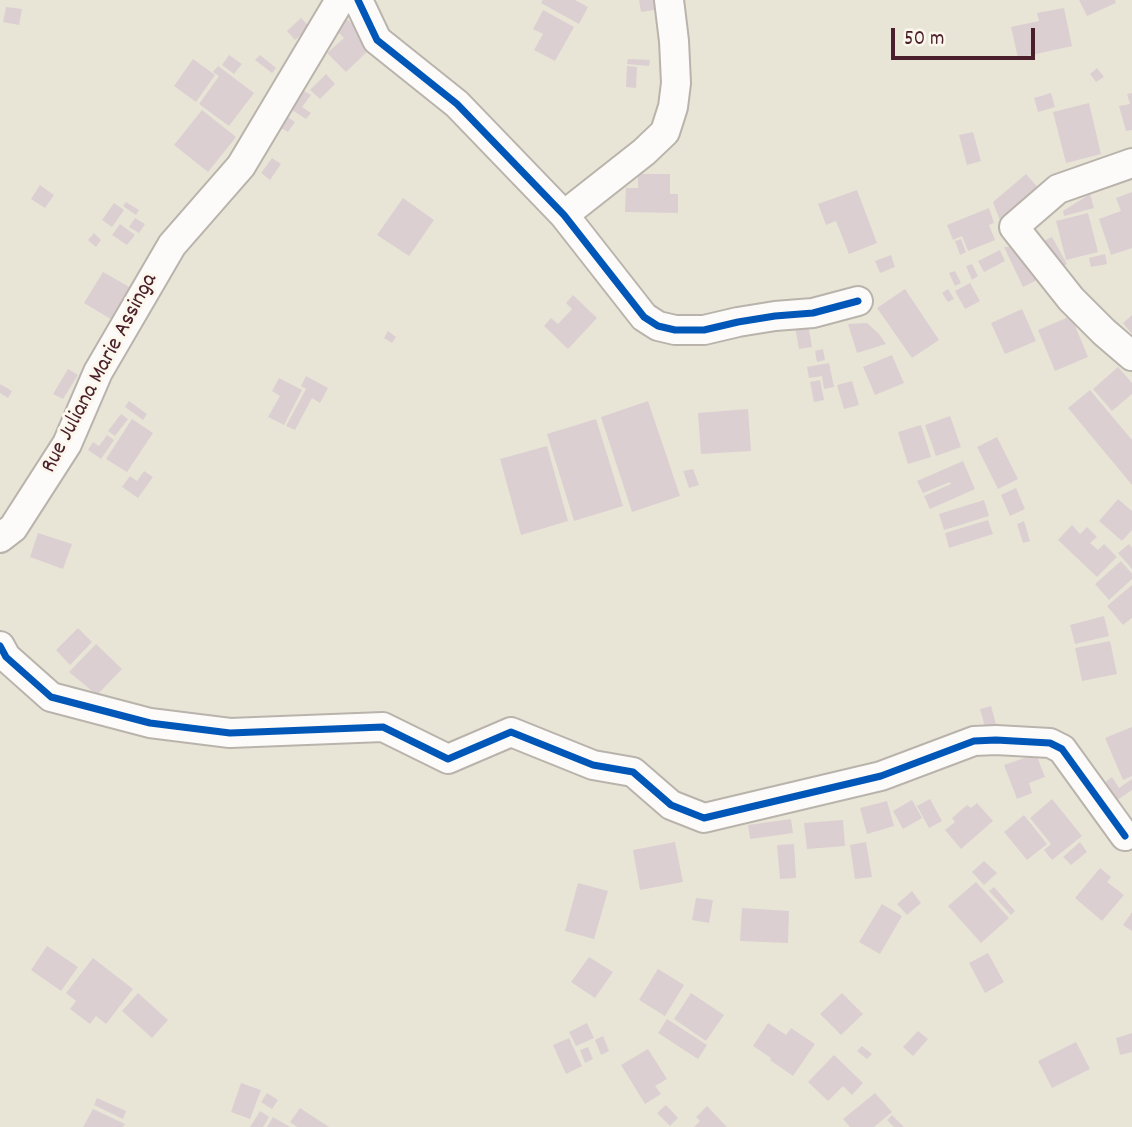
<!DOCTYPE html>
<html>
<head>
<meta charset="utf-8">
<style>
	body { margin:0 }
	#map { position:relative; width:1132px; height:1127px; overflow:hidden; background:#e8e5d7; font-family:Dekko,sans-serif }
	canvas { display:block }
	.scale { position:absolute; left:891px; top:28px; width:144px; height:32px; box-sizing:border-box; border:4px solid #4a1f2b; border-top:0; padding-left:9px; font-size:21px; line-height:24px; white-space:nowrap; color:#4a1f2b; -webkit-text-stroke:5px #fbf7ec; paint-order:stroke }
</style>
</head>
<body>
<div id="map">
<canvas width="1132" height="1127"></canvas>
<div class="scale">50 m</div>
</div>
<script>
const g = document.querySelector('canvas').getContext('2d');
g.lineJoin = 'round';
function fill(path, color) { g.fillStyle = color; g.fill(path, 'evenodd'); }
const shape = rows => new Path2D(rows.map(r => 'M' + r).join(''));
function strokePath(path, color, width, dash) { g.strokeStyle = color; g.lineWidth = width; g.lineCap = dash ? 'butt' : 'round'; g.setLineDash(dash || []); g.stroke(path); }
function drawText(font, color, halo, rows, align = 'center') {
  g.font = font + ' Dekko,sans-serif'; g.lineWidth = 6; g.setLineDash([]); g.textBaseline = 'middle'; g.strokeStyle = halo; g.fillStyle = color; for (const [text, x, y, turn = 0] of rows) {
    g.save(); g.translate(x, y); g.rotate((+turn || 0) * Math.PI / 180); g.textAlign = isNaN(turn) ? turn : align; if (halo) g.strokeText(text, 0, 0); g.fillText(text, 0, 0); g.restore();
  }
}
fill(shape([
	[543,0,575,0,588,7,579,24,541,3],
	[639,0,660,0,661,9,641,12],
	[1079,0,1115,0,1116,3,1087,16],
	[6,7,22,9,19,25,3,22],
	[1064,8,1072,46,1018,58,1011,27,1039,21,1037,13],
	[543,10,574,27,555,61,534,50,543,34,533,29],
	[301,18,310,27,295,40,287,31],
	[347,19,373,46,346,72,327,53,344,38,336,30],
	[229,55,242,64,234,74,222,65],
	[260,55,276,68,272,73,255,60],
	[193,59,215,75,196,102,174,86],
	[628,59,650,60,649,66,627,64],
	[218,66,254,93,229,126,199,104,219,76,213,72],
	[627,66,637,67,636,88,626,87],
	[1097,68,1104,77,1096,82,1090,74],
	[326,74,335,84,320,99,310,90],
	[304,91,311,95,302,107,311,113,306,119,292,110],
	[1051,93,1055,107,1038,112,1034,98],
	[1132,93,1132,130,1126,131,1119,106,1130,104,1127,94],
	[1089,103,1101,154,1066,163,1053,112],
	[202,110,236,137,208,172,174,145],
	[286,116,295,122,288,132,279,127],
	[973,132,981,161,967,165,959,135],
	[272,158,281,164,270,180,261,173],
	[638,174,670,174,670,194,678,194,678,213,625,212,626,188,638,188],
	[1026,174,1042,192,1002,226,993,202],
	[40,185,54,195,45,208,31,199],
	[857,190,877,243,849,254,836,221,826,225,818,204],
	[1132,192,1132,248,1111,255,1099,219,1121,211,1116,198],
	[1090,194,1094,208,1064,216,1063,211],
	[403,198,434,220,409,256,377,235],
	[126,202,139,210,136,215,123,206],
	[114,203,124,210,112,227,102,220],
	[989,208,994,223,989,225,995,240,968,251,962,236,953,240,947,225],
	[1088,213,1098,252,1066,260,1056,221],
	[135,218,145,224,139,233,129,227],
	[120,224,135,235,127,245,112,235],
	[94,233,101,240,96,247,88,240],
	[1052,237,1067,264,1060,268,1044,241],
	[961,239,966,252,960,255,955,241],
	[1004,247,1018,247,1041,278,1023,287],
	[1000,250,1005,261,984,272,978,261],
	[1105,254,1107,264,1091,267,1089,258],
	[891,255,895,267,880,273,875,261],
	[972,264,978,276,972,280,966,266],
	[955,271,961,283,955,286,949,273],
	[103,272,133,289,114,321,84,303],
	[970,283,980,301,965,309,955,291],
	[905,289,939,340,912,358,877,308],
	[948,289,954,299,948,302,942,293],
	[573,295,597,318,568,349,544,326,551,318,558,324,572,309,566,303],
	[1022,309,1036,341,1005,354,991,323],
	[1132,315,1132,334,1123,323],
	[1071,316,1088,357,1055,371,1038,330],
	[867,323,879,334,886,344,857,353,848,324],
	[808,324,812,347,799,349,795,327],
	[388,331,396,337,392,343,384,338],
	[823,349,825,360,817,362,815,351],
	[892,355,904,383,875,395,863,367],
	[829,363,834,387,824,389,822,376,809,378,807,367],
	[1118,367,1132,383,1132,394,1112,411,1093,389],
	[68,369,78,375,63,399,53,394],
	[306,376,328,388,320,403,312,398,295,430,286,426,306,389,301,386],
	[279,378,302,390,284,425,268,417,280,396,272,391],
	[820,380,824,400,814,402,810,382],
	[852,381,859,405,844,409,837,385],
	[0,384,12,391,8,398,0,393],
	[1090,390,1132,440,1132,485,1068,408],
	[129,401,147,414,143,420,125,407],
	[648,401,680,496,632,512,601,417],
	[748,409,751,451,701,454,698,413],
	[121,414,128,419,115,436,108,431],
	[950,416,961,447,936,456,925,425],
	[132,419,153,433,127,472,106,459],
	[596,419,623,506,574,521,547,434],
	[921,425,931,457,908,464,898,432],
	[107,435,114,440,101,459,88,450,93,442,99,446],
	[997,437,1018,479,998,489,977,447],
	[547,446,568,521,521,535,500,459],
	[963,461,975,489,930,509,924,496,951,484,950,482,923,493,917,481],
	[693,469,699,485,689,488,683,471],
	[144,471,153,477,138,498,122,487,130,476,137,481],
	[1016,488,1025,509,1010,516,1001,495],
	[1118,499,1132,511,1132,530,1122,541,1099,521],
	[984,500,989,516,944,530,939,514],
	[988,520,993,534,949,548,945,533],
	[1024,521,1030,541,1023,543,1017,524],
	[1072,525,1080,534,1087,527,1097,537,1090,543,1098,550,1104,544,1117,557,1097,577,1058,540],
	[38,533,72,544,63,569,30,557],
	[1129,544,1132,548,1132,569,1118,553],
	[1121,561,1132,574,1132,579,1109,600,1095,584],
	[1132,585,1132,618,1123,625,1107,606],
	[1104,616,1109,636,1075,644,1070,625],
	[78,628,92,642,70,665,56,650],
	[1110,641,1117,674,1082,681,1075,648],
	[96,644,122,669,97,695,69,672],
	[991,706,996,724,985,727,980,709],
	[1132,727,1132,776,1123,780,1105,738],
	[1036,754,1045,777,1029,783,1032,793,1017,799,1004,765],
	[1112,777,1119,788,1132,779,1132,790,1116,801,1104,783],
	[930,799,942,821,929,828,917,806],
	[1052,799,1082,836,1052,860,1044,850,1051,844,1030,818],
	[912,800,922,818,903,829,893,811],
	[887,801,894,826,867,834,860,808],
	[977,803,993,821,961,849,945,830,955,822,952,818,967,805,971,808],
	[1024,815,1047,844,1027,860,1004,832],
	[791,819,793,833,750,839,748,825],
	[843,820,845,846,807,849,804,823],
	[675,842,683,882,640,890,633,850],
	[866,842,872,877,855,879,850,845],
	[1080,842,1087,852,1071,865,1063,857],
	[794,844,796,878,780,879,777,845],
	[984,861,997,873,984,885,972,872],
	[1100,868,1111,877,1107,882,1124,895,1102,921,1075,898],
	[976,882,1009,918,981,943,948,906],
	[578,883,608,891,594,939,565,931],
	[994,887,1015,911,1011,915,989,891],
	[912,891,921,903,907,915,897,904],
	[696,898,713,900,709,923,692,920],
	[882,904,902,916,880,954,859,942],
	[742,908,789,911,788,943,740,941],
	[1132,912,1132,931,1123,925],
	[47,946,78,967,61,991,31,970],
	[988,953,1004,982,985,993,969,963],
	[589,957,613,972,595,998,571,982],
	[93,958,133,989,106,1024,96,1016,90,1024,70,1009,76,1001,66,993],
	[658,969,684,985,665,1016,639,1000],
	[138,993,168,1020,152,1038,122,1011],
	[691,993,724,1015,706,1041,674,1019],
	[842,993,863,1014,841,1035,820,1014],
	[667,1019,707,1045,698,1059,658,1033],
	[587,1023,594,1038,576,1046,569,1032],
	[768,1023,786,1035,791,1028,815,1044,793,1076,770,1060,771,1058,753,1046],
	[918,1031,928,1039,913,1056,903,1047],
	[1132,1033,1132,1052,1120,1055,1116,1038],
	[603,1036,609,1051,601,1055,595,1040],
	[569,1038,582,1066,566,1074,553,1045],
	[1076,1042,1090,1069,1052,1088,1038,1061],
	[862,1046,872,1054,867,1059,857,1051],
	[588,1047,593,1059,585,1063,580,1050],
	[648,1049,667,1079,655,1086,661,1094,645,1104,621,1065],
	[834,1055,863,1083,852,1095,843,1086,828,1101,808,1082],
	[241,1083,261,1090,250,1119,231,1112],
	[267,1093,278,1100,272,1109,261,1102],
	[875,1093,892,1112,874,1127,850,1127,843,1119],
	[97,1098,126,1111,123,1119,94,1105],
	[666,1105,678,1118,670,1126,657,1113],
	[707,1106,723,1123,727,1127,694,1127,700,1121,696,1117],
	[300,1108,329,1127,297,1127,290,1122],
	[93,1109,125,1124,123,1127,83,1127],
	[260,1111,269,1117,263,1127,250,1127],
	[892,1115,904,1127,894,1127,887,1120],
	[273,1117,290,1127,267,1127]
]), '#dbcfd2');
const minor = shape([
	[358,0,377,40,457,104,564,215,644,317,658,326,675,330,704,330,738,322,775,316,813,313,858,301],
	[1132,163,1058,189,1014,227,1071,299,1104,332,1132,356],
	[564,215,644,152,665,132,673,107,676,83,674,41,669,0],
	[0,538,13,528,67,444,98,372,172,245,241,166,340,0],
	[0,646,6,657,51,697,150,723,230,733,383,727,448,759,511,732,593,765,633,772,671,805,704,818,881,776,974,741,996,740,1050,743,1062,749,1125,836]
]);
strokePath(minor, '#b9b3ac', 32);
strokePath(minor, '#fcfbf9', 28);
strokePath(shape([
	[358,0,377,40,457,104,564,215,644,317,658,326,675,330,704,330,738,322,775,316,813,313,858,301],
	[0,646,6,657,51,697,150,723,230,733,383,727,448,759,511,732,593,765,633,772,671,805,704,818,881,776,974,741,996,740,1050,743,1062,749,1125,836]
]), '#0057b8', 7);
drawText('23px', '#4a1f2b', '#fbf7ec', [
	["Rue Juliana Marie Assinga",101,374,-62]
]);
</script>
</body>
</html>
